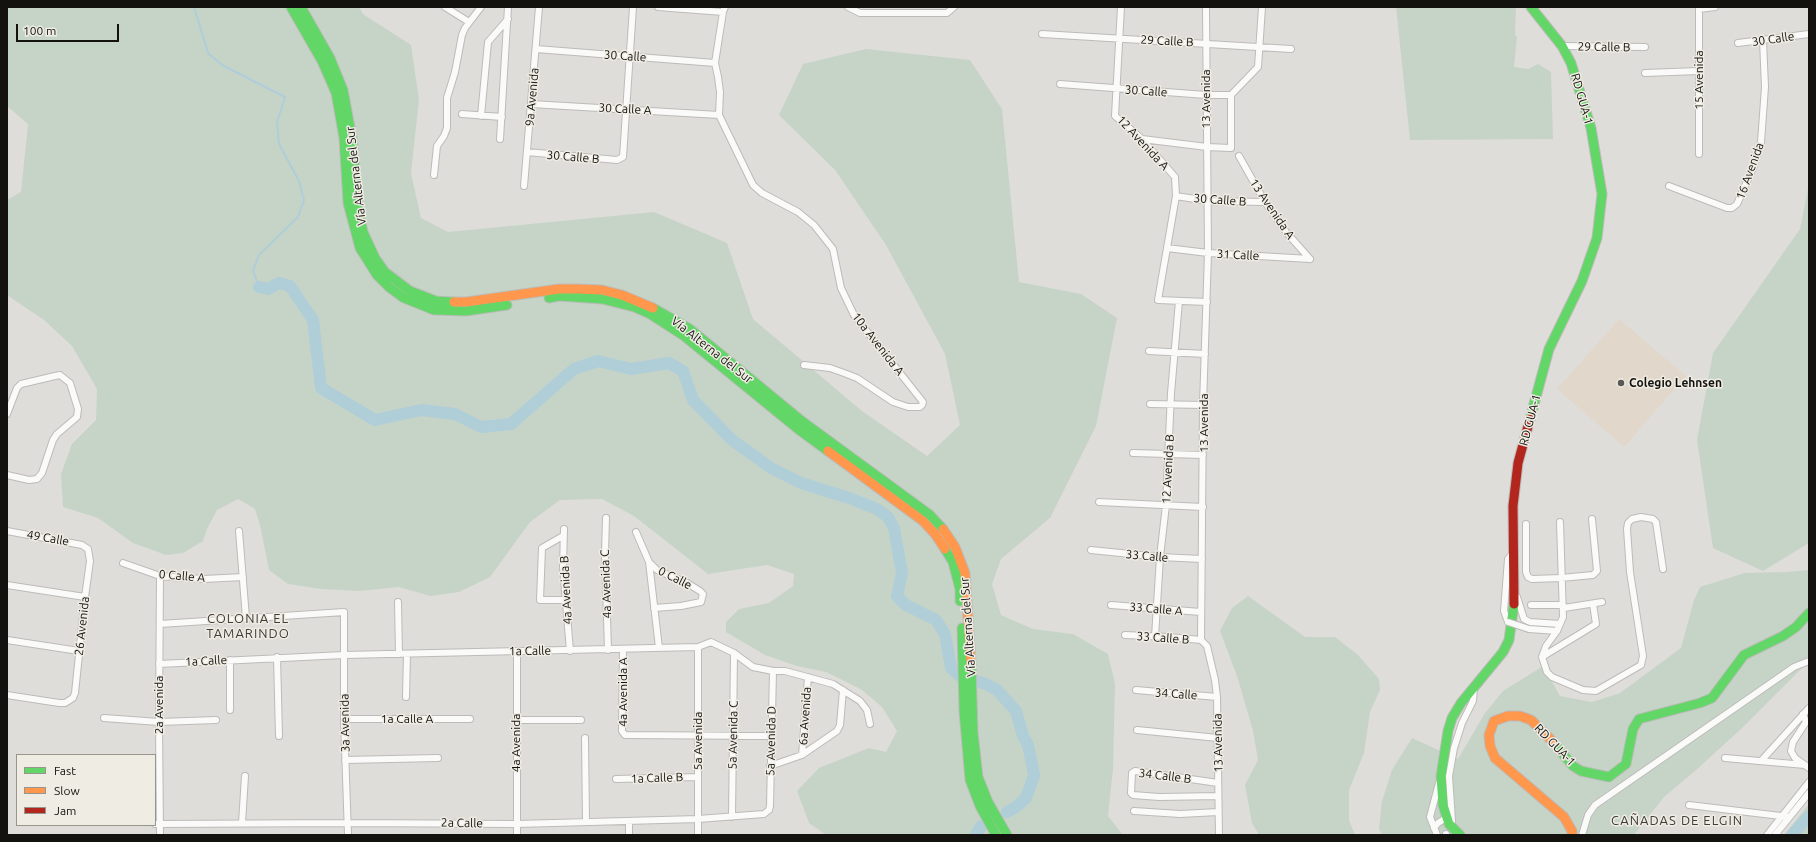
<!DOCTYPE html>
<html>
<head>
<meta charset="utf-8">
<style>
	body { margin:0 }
	#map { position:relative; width:1816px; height:842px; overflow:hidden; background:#dfddd9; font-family:Ubuntu,sans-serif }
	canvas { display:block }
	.frame { position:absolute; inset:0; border:8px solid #13120f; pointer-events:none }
	.legend { position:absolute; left:16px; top:754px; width:140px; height:72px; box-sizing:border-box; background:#efece3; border:1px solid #97958e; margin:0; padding:5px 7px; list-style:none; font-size:12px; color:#13120f }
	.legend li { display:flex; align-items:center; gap:8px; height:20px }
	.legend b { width:20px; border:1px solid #97958e }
	.scale { position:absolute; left:16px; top:24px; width:103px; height:18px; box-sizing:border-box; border:2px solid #13120f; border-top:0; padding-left:5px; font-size:12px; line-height:14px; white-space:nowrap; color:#13120f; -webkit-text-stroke:3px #efece3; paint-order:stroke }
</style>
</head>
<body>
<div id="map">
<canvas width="1816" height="842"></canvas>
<div class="frame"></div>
<ul class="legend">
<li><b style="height:5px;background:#63d668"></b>Fast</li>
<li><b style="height:5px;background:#ff974d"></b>Slow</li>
<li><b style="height:5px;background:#b3261e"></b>Jam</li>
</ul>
<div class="scale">100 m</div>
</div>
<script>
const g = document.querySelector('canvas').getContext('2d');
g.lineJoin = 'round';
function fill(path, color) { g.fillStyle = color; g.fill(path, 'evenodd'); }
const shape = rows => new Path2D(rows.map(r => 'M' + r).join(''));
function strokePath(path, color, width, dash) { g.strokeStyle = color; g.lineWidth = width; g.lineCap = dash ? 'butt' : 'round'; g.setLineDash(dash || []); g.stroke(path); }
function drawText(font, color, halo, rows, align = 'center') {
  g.font = font + ' Ubuntu,sans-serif'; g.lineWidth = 3; g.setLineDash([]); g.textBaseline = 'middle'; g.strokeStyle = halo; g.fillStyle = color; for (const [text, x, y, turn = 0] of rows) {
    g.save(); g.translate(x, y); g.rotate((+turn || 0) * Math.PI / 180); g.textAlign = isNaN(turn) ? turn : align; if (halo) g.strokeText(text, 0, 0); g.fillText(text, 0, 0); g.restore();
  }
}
fill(shape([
	[1619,319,1686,376,1624,447,1557,389]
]), '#e1d7cb');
fill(shape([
	[7,7,359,7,363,14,411,45,419,100,411,173,421,218,448,232,654,212,727,243,753,319,862,411,927,456,960,425,945,354,886,245,835,170,779,115,803,64,866,49,970,60,1002,109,1019,282,1081,294,1117,318,1096,426,1050,518,1001,559,992,584,1001,615,1033,629,1073,634,1108,654,1115,684,1113,769,1108,816,1123,835,826,835,809,823,797,791,819,768,869,748,886,752,897,731,882,707,862,690,826,672,797,666,765,655,726,632,726,622,739,609,769,603,793,586,794,574,767,565,708,574,634,516,602,499,560,500,530,522,490,577,459,592,430,596,399,587,360,591,321,589,288,584,269,570,260,525,255,509,238,499,217,510,207,529,203,541,183,553,166,555,133,543,98,518,63,507,61,474,72,444,96,420,97,389,72,346,44,320,7,295,7,200,21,192,28,124,7,106],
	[1396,7,1516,7,1515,35,1517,37,1514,67,1528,69,1538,64,1551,72,1553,139,1410,140],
	[1809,184,1809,543,1763,571,1713,548,1697,440,1713,353,1800,229],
	[1809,570,1809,661,1741,729,1695,771,1664,797,1634,835,1382,835,1379,829,1382,801,1392,770,1412,738,1458,759,1485,713,1503,691,1543,666,1560,696,1592,702,1620,693,1681,648,1694,600,1700,587,1745,573,1786,572],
	[1248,596,1305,637,1335,637,1358,655,1379,679,1380,690,1370,712,1364,753,1349,790,1349,820,1355,835,1259,835,1252,823,1245,785,1258,760,1253,731,1238,679,1220,631,1232,608],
	[1809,804,1809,835,1784,835]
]), '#c6d4c8');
strokePath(shape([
	[194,7,208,53,222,65,285,97,277,122,279,144,299,181,304,200,298,217,259,255,253,271,259,287]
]), '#afced8', 2);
strokePath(shape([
	[259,287,268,289,279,283,290,286,313,320,321,388,375,420,421,410,455,414,481,427,511,424,574,369,598,361,631,369,669,363,683,371,693,400,732,440,771,468,801,483,849,498,877,509,888,517,894,528,902,573,897,596,906,605,936,620,945,634,951,668,961,677,986,684,997,690,1016,711,1023,736,1028,745,1034,775,1026,798,1016,807,1007,812],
	[976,835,981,826],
	[1792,835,1809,816]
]), '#afced8', 12);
const street = shape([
	[445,7,469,22],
	[658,7,723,12],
	[725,7,723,12,715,63,718,77,720,92,719,115,753,185,762,193,798,212,814,225,833,249,841,288,854,315,923,402,922,405,920,407,908,407,893,402,857,378,844,373,830,368,804,365],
	[848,7,860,13,947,13,954,7],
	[1121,7,1115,116,1142,139,1175,177,1176,196,1158,300,1207,302],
	[1206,7,1208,253,1203,405,1201,640,1207,646,1215,680,1217,697,1219,835],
	[1699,7,1699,154],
	[1699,9,1715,7],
	[1042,34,1291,49],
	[1738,43,1809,34],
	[1562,46,1645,47],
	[536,49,715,63],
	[1645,73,1699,71],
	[1060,84,1206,95,1231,95],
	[531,104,719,115],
	[462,114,502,117],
	[481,116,488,42,508,19],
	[500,139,508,7],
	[1142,139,1207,147,1231,148,1231,95,1258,67,1262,7],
	[527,152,617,160,623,157,633,7],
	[1239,156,1265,202,1286,232,1310,259],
	[434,175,437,146,444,136,447,128,447,98,455,72,462,35,465,28,481,7],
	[524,186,539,7],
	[1669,186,1727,208,1732,208,1737,204,1753,168,1761,142,1765,87,1763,40],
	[1176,196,1208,201,1265,202],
	[1167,248,1208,253,1310,259],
	[1149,351,1205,354],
	[1150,404,1203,405],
	[7,414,17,388,21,384,55,376,60,375,70,383,78,409,77,417,57,434,53,440,42,473,37,479,29,480,7,475],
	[1133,453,1203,455],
	[1099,502,1203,507],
	[606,518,605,553,608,650],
	[1560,522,1563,617,1557,631,1546,646,1542,657,1547,672,1552,677,1583,690,1596,691,1641,665,1643,656,1630,572,1627,529,1628,523,1632,519,1641,517,1653,519,1656,522,1663,569],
	[1526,524,1526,572,1528,577,1532,579,1561,578,1593,575,1597,571,1592,519],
	[564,529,563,567,570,651],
	[7,531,82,545,88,549,90,561,85,597,75,693,73,698,65,703,59,703,7,695],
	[239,531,246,618],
	[636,532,649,562,657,570,687,583,700,591,703,594,701,602,681,606,654,608],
	[563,536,542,548,540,600,565,600],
	[1091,550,1160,557,1202,559],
	[649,562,659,648],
	[123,563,160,576,172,577,204,579,243,577],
	[7,585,85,597],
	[1517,597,1524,619,1530,622,1560,624],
	[398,602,399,654],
	[1111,605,1201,612],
	[1531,605,1563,605],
	[1564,608,1602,602],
	[1508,622,1504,611,1508,559,1513,553],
	[160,624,344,612,344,719,348,835],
	[1529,629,1557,631],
	[1125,635,1169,637,1201,640],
	[1155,637,1160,557,1166,505,1171,393,1179,301],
	[7,640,79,651],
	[698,647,698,835],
	[623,649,622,731,625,735,771,736],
	[517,652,517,835],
	[277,657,279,736],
	[1542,657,1596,624,1593,604],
	[230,660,230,710],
	[159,664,344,655,698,647,711,642,734,653,753,667,773,671,785,671,833,684,860,701,867,710,870,724],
	[1136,690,1217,697],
	[406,697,407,654],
	[1803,714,1806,722,1793,742,1791,751,1795,758,1809,768],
	[104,718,159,722,216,720],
	[344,719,470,719],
	[516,720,581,720],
	[1137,730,1218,738],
	[585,738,586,822],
	[802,755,808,677],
	[1725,758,1805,765],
	[345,760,438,758],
	[1761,761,1809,708],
	[770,766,802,755,837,731,840,725,843,690],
	[616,779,698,777],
	[1218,783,1135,771,1132,773,1131,793,1133,795,1159,797,1218,796],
	[1689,805,1789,817],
	[1134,811,1180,814,1218,812],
	[732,817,734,653],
	[629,821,629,835],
	[1452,821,1449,776,1454,748,1462,723,1473,701,1474,688],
	[242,823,245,776],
	[155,824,348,823,517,824,698,819,764,814,769,810,770,806,773,671],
	[1434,828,1438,823,1446,818],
	[1446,834,1446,835],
	[160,835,159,722,160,576],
	[1437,835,1430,817,1439,783],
	[1582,835,1588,815,1595,805,1794,667,1809,661],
	[1767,835,1809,782],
	[1775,835,1809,793]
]);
const fast = shape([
	[291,7,322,61,336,93,344,138,348,203,360,248,377,275,389,287,404,298,434,310,466,311,507,305],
	[301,7,330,58,343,90,352,138,358,209,363,232,375,258,385,272,410,291,436,301,454,302],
	[549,298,559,296,602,299,634,307,650,314,684,336,798,429,828,451],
	[653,308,690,329,803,422,930,515,943,529],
	[1530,419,1549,349,1582,281,1597,238,1602,194,1591,128,1571,63,1562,46,1531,7],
	[945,549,953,562,960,589,960,601],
	[962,628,964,711,970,780,980,806,996,835],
	[971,664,973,732,978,777,988,802,1007,835],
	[1552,741,1573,766,1581,771,1609,777,1626,764,1633,729,1639,719,1700,703,1712,698,1744,655,1783,636,1796,627,1809,613],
	[1460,835,1449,824,1443,805,1441,776,1448,731,1452,718,1461,703,1503,652,1509,640,1514,604]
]);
const slow = shape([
	[454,302,466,302,559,289,577,289,602,290,622,295,653,308],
	[828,451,923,521,935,534,945,549],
	[943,529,955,547,965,573,971,664],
	[1552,741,1531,720,1520,716,1508,716,1494,721,1489,735,1490,746,1495,758,1564,817,1572,831,1572,835]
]);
const jam = shape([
	[1514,604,1513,506,1518,463,1530,419]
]);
strokePath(street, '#bdbbb9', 8);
strokePath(fast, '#bdbbb9', 11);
strokePath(slow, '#bdbbb9', 11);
strokePath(jam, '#bdbbb9', 11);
strokePath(street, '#fafaf9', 6);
strokePath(fast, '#63d668', 9);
strokePath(slow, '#ff974d', 9);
strokePath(jam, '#b3261e', 9);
const streetBridge = shape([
	[1508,622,1529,629]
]);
strokePath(streetBridge, '#bdbbb9', 8, []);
strokePath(streetBridge, '#fafaf9', 6);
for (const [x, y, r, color] of [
	[1621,383,4,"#5a5956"]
]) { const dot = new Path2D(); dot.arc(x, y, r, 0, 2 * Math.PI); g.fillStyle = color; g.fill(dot); strokePath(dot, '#efece3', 1.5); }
drawText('12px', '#13120f', '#efece3', [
	["30 Calle",1773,39,-8],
	["29 Calle B",1167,41,3],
	["29 Calle B",1604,47,1],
	["30 Calle",625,56,4],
	["15 Avenida",1699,80,-90],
	["30 Calle",1146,91,4],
	["9a Avenida",532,97,-85],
	["13 Avenida",1206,99,-90],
	["RD GUA-1",1582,99,74],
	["30 Calle A",625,109,3],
	["12 Avenida A",1143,143,47],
	["30 Calle B",573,157,5],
	["16 Avenida",1750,171,-70],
	["Vía Alterna del Sur",356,176,-97],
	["30 Calle B",1220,200,4],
	["13 Avenida A",1272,209,56],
	["31 Calle",1238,255,3],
	["10a Avenida A",878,344,52],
	["Vía Alterna del Sur",712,350,38],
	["RD GUA-1",1530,420,-75],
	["13 Avenida",1204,423,-90],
	["12 Avenida B",1168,469,-87],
	["49 Calle",48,538,10],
	["33 Calle",1147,556,5],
	["0 Calle A",182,576,5],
	["0 Calle",675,578,27],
	["4a Avenida C",606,584,-92],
	["4a Avenida B",566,590,-93],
	["33 Calle A",1156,609,5],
	["26 Avenida",82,626,-84],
	["Vía Alterna del Sur",968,627,-94],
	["33 Calle B",1163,638,4],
	["1a Calle",530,651,-1],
	["1a Calle",206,661,-3],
	["4a Avenida A",623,692,-90],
	["34 Calle",1176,694,4],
	["2a Avenida",159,705,-90],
	["6a Avenida",805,716,-86],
	["1a Calle A",407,719],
	["3a Avenida",345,723,-91],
	["5a Avenida C",733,735,-89],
	["5a Avenida",698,741,-90],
	["5a Avenida D",771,741,-89],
	["4a Avenida",516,743,-90],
	["13 Avenida",1218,743,-91],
	["RD GUA-1",1555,745,46],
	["34 Calle B",1165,776,7],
	["1a Calle B",657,778,-2],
	["2a Calle",462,823,1]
]);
drawText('bold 12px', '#13120f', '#efece3', [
	["Colegio Lehnsen",1629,383]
], 'left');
g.letterSpacing = '1px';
drawText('13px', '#3f3d36', '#efece3', [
	["COLONIA EL",248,619],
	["TAMARINDO",248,634],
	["CAÑADAS DE ELGIN",1677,821]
]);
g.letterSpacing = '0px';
</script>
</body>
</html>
